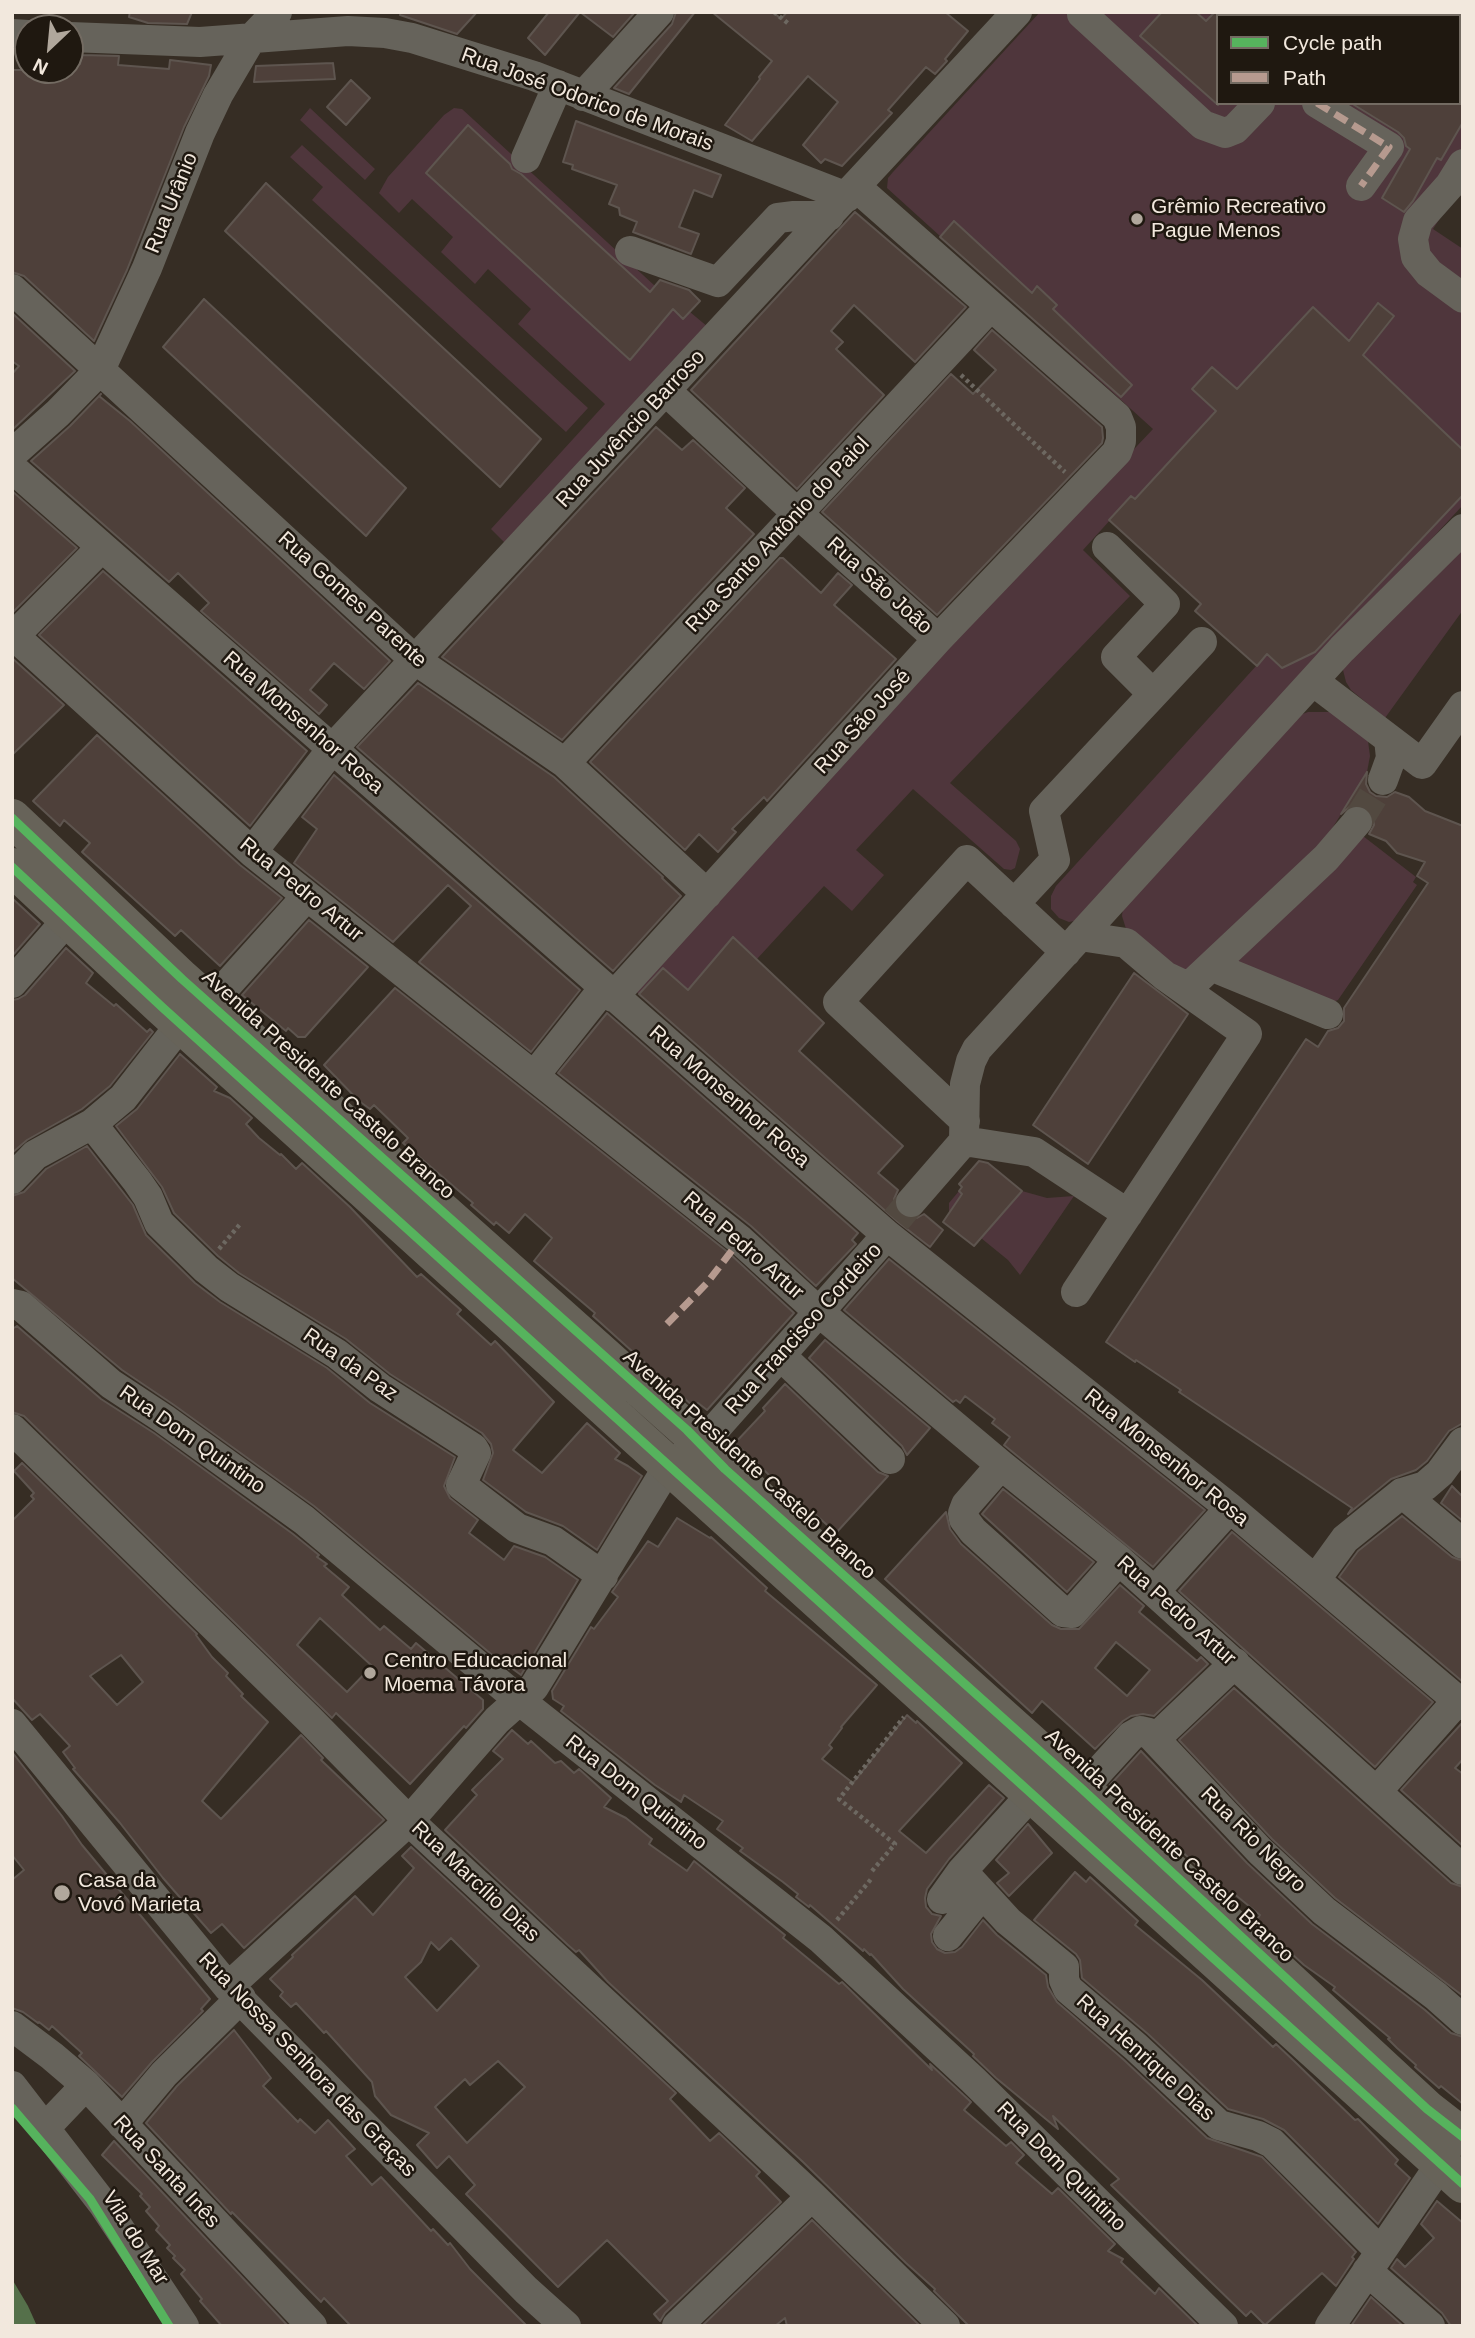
<!DOCTYPE html>
<html>
<head>
<meta charset="utf-8">
<style>
	body { margin:0 }
	#map { position:relative; width:1475px; height:2338px; overflow:hidden; background:#362d24; font-family:Arial,sans-serif }
	canvas { display:block }
	.frame { position:absolute; inset:0; border:14px solid #f2e8dd; pointer-events:none }
	.legend { position:absolute; left:1216px; top:14px; width:245px; height:91px; box-sizing:border-box; background:#1f1810; border:2px solid #736b62; margin:0; padding:9px 12px; list-style:none; font-size:21px; color:#f2e8dd }
	.legend li { display:flex; align-items:center; gap:14px; height:35px }
	.legend b { width:35px; border:2px solid #736b62 }
	.north { position:absolute; left:14px; top:14px; width:70px; height:70px; box-sizing:border-box; background:#1f1810; border:2px solid #736b62; border-radius:50%; rotate:206deg; font-size:19px; font-weight:700; line-height:28px; text-align:center; color:#f2e8dd }
	.north::after { content:''; display:block; margin:auto; width:24px; height:32px; background:#b0a79c; clip-path:polygon(50% 0,100% 100%,50% 72%,0 100%) }
</style>
</head>
<body>
<div id="map">
<canvas width="1475" height="2338"></canvas>
<div class="frame"></div>
<ul class="legend">
<li><b style="height:9px;background:#56b35d"></b>Cycle path</li>
<li><b style="height:9px;background:#b69a8f"></b>Path</li>
</ul>
<div class="north">N</div>
</div>
<script>
const g = document.querySelector('canvas').getContext('2d');
g.lineJoin = 'round';
function fill(path, color) { g.fillStyle = color; g.fill(path, 'evenodd'); }
const shape = rows => new Path2D(rows.map(r => 'M' + r).join(''));
function strokePath(path, color, width, dash) { g.strokeStyle = color; g.lineWidth = width; g.lineCap = dash ? 'butt' : 'round'; g.setLineDash(dash || []); g.stroke(path); }
function drawText(font, color, halo, rows, align = 'center') {
  g.font = font + ' Arial,sans-serif'; g.lineWidth = 5; g.setLineDash([]); g.textBaseline = 'middle'; g.strokeStyle = halo; g.fillStyle = color; for (const [text, x, y, turn = 0] of rows) {
    g.save(); g.translate(x, y); g.rotate((+turn || 0) * Math.PI / 180); g.textAlign = isNaN(turn) ? turn : align; if (halo) g.strokeText(text, 0, 0); g.fillText(text, 0, 0); g.restore();
  }
}
fill(shape([
	[1040,12,1463,12,1463,183,1433,229,1463,249,1463,457,1460,447,1313,308,1135,499,1131,497,1083,550,1130,596,950,783,1016,841,1020,849,1015,868,1011,870,1004,869,913,789,856,850,884,875,852,911,824,886,757,959,733,937,688,990,643,997,634,990,638,975,1153,429,887,188,888,178,893,172],
	[1218,16,1459,16,1459,103,1218,103],
	[310,108,375,169,365,180,300,120],
	[454,108,462,109,655,286,652,290,683,318,690,312,708,327,507,545,491,529,605,404,518,324,531,309,488,269,475,284,441,252,453,237,412,199,399,213,379,193,388,177,444,115],
	[302,145,588,408,566,432,312,200,323,187,290,157],
	[1463,495,1463,505,1079,920,1069,922,1059,918,1051,909,1051,896,1056,886,1267,654,1282,668,1317,651],
	[1463,549,1463,610,1385,718,1351,690,1346,682,1343,670,1344,662],
	[1308,712,1331,712,1368,741,1370,756,1367,772,1317,853,1197,969,1179,972,1127,932,1122,916,1123,907,1300,715],
	[1363,836,1416,877,1413,882,1417,885,1338,1000,1333,1002,1238,964,1237,955],
	[959,1191,995,1221,1022,1191,1047,1198,1074,1196,1020,1275,1008,1260,949,1212,949,1203]
]), '#4f363c');
fill(shape([
	[12,2279,28,2306,37,2326,12,2326]
]), '#55704a');
const building = shape([
	[130,12,192,12,187,24,148,23,129,17,130,12],
	[401,12,477,12,457,34,400,15,401,12],
	[549,12,635,12,613,37,580,12,545,55,528,38,549,12],
	[676,12,695,12,629,94,614,88,672,24,676,12],
	[712,12,773,12,781,19,787,12,945,12,968,31,945,59,947,61,935,74,926,67,888,110,892,113,842,166,825,159,821,163,803,145,838,102,808,76,752,141,725,125,760,79,759,77,772,61,712,12],
	[1162,12,1196,12,1206,21,1215,12,1218,12,1218,105,1140,36,1162,12],
	[82,55,119,56,118,65,169,69,170,60,211,65,209,76,184,127,127,270,94,341,24,276,12,272,12,70,70,70,70,63,80,64,82,55],
	[333,63,335,79,254,82,256,66,333,63],
	[351,80,370,98,346,125,327,107,351,80],
	[1351,103,1463,103,1463,122,1441,160,1437,158,1413,201,1404,212,1382,198,1410,149,1406,146,1404,138,1398,132,1351,103],
	[576,121,721,175,712,197,694,190,679,227,699,234,691,254,633,232,637,222,620,215,619,208,609,204,617,185,572,169,573,165,563,162,576,121],
	[468,125,510,164,512,169,521,174,650,292,660,280,689,290,700,301,683,319,673,309,630,360,426,173,468,125],
	[266,183,541,439,500,487,225,231,266,183],
	[855,212,966,307,915,362,854,305,831,331,843,342,836,349,884,395,797,489,691,390,855,212],
	[954,221,1032,293,1037,286,1057,305,1053,309,1132,385,1121,397,940,237,954,221],
	[204,299,406,488,366,536,163,347,204,299],
	[1378,303,1394,316,1363,355,1463,450,1463,495,1315,652,1282,668,1267,654,1257,666,1195,611,1201,604,1109,520,1131,496,1135,499,1216,411,1192,389,1212,367,1237,389,1313,307,1349,341,1378,303],
	[12,313,75,371,12,430,12,374,19,366,12,361,12,313],
	[992,330,1102,427,1103,438,1102,443,937,615,822,512,951,374,973,394,996,370,974,350,992,330],
	[101,394,99,396,130,421,390,661,364,689,334,663,310,690,327,705,319,714,201,611,209,603,178,573,169,582,31,461,70,426,101,394],
	[656,427,682,450,693,440,745,488,726,508,754,534,562,740,442,657,656,427],
	[12,491,77,548,12,613,12,491],
	[780,558,783,558,821,593,838,573,852,585,834,605,896,659,767,801,764,797,732,829,736,832,718,852,699,834,685,850,590,762,780,558],
	[103,571,307,751,250,826,39,635,103,571],
	[12,658,64,705,12,755,12,658],
	[418,683,554,777,663,877,662,878,681,896,613,971,357,747,418,683],
	[97,735,240,865,282,898,220,966,181,930,175,936,82,852,90,843,64,820,60,826,33,801,97,735],
	[1367,772,1366,784,1370,792,1376,796,1387,797,1395,792,1409,797,1425,811,1463,826,1463,1423,1449,1431,1427,1461,1416,1470,1391,1479,1348,1514,1352,1508,1179,1392,1181,1390,1136,1360,1135,1362,1106,1342,1306,1039,1318,1047,1328,1031,1338,1028,1344,1021,1344,1008,1428,883,1417,876,1425,862,1397,853,1386,841,1369,834,1374,825,1373,816,1368,808,1361,805,1352,805,1341,814,1367,772],
	[334,775,580,990,531,1052,419,962,471,906,448,885,393,942,294,863,317,829,302,817,334,775],
	[12,898,40,924,12,956,12,898],
	[309,920,368,967,305,1037,298,1037,288,1028,286,1031,242,995,309,920],
	[733,937,824,1023,799,1051,903,1146,878,1173,898,1190,894,1199,895,1208,899,1215,908,1219,917,1218,924,1214,943,1230,930,1247,898,1222,639,994,663,968,688,990,733,937],
	[66,948,93,973,86,983,114,1006,116,1004,147,1032,150,1029,153,1032,110,1086,82,1109,27,1140,12,1153,12,1000,18,999,25,995,66,948],
	[1134,973,1188,1014,1088,1164,1033,1125,1134,973],
	[395,988,729,1253,794,1313,707,1410,698,1403,694,1407,593,1316,595,1313,534,1261,552,1238,525,1214,509,1233,496,1222,494,1225,471,1205,473,1203,403,1143,408,1138,374,1105,370,1109,359,1101,324,1065,395,988],
	[607,1013,858,1233,852,1240,856,1244,816,1286,751,1226,558,1073,607,1013],
	[180,1054,217,1087,214,1091,230,1098,252,1118,246,1124,259,1138,280,1155,281,1154,296,1169,302,1163,350,1207,417,1277,421,1274,461,1310,457,1314,491,1345,495,1341,554,1402,513,1450,542,1473,587,1423,620,1453,615,1459,628,1466,642,1476,597,1550,563,1526,526,1512,483,1480,493,1453,491,1444,482,1433,390,1374,346,1339,239,1273,218,1256,174,1213,162,1187,116,1126,137,1109,180,1054],
	[87,1146,133,1205,146,1235,195,1283,220,1302,327,1368,370,1403,455,1457,444,1486,450,1498,478,1520,469,1533,504,1560,514,1546,545,1557,578,1580,521,1675,510,1667,509,1669,314,1506,174,1405,122,1370,12,1278,12,1196,24,1192,46,1169,87,1146],
	[979,1161,988,1163,1022,1191,974,1246,943,1222,962,1194,959,1191,962,1187,959,1184,979,1161],
	[889,1259,1205,1510,1153,1567,1004,1445,1010,1437,992,1423,995,1419,965,1396,960,1403,956,1400,953,1402,844,1310,889,1259],
	[17,1326,101,1399,154,1433,293,1534,319,1555,317,1557,327,1564,324,1566,349,1587,342,1595,380,1630,384,1626,411,1649,416,1643,483,1700,483,1709,466,1728,464,1726,410,1784,336,1713,332,1718,24,1416,12,1412,12,1329,17,1326],
	[320,1618,372,1666,347,1692,297,1645,320,1618],
	[825,1340,930,1428,907,1455,902,1446,809,1358,825,1340],
	[785,1384,878,1472,888,1476,836,1533,816,1515,814,1517,735,1443,765,1411,763,1408,785,1384],
	[22,1463,197,1634,196,1635,212,1657,228,1673,226,1676,243,1694,241,1696,268,1722,202,1801,221,1819,301,1735,323,1758,321,1760,384,1820,244,1948,222,1924,211,1933,163,1878,120,1823,73,1769,75,1768,63,1752,70,1746,40,1714,32,1720,12,1698,12,1521,34,1499,31,1496,34,1493,14,1471,22,1463],
	[121,1655,143,1682,117,1705,90,1676,121,1655],
	[1452,1486,1463,1497,1463,1521,1441,1503,1452,1486],
	[1003,1489,1094,1562,1067,1592,982,1514,1003,1489],
	[946,1512,950,1529,961,1544,1052,1625,1061,1629,1079,1629,1120,1585,1144,1606,1139,1612,1197,1661,1201,1657,1208,1664,1154,1716,1143,1714,1131,1716,1123,1721,1095,1749,1042,1701,1032,1713,885,1579,946,1512],
	[1116,1642,1150,1670,1127,1696,1095,1668,1116,1642],
	[1402,1516,1452,1557,1463,1561,1463,1682,1339,1577,1358,1551,1402,1516],
	[677,1518,710,1538,711,1537,767,1588,765,1591,877,1685,841,1727,842,1728,829,1745,832,1748,822,1759,853,1783,907,1715,916,1723,917,1721,962,1763,899,1831,926,1853,989,1785,1004,1798,949,1859,927,1889,925,1898,926,1907,932,1914,941,1916,931,1934,932,1942,937,1949,945,1953,955,1952,962,1947,983,1920,997,1935,1046,1975,1048,1987,1057,2002,1124,2060,1207,2138,1262,2157,1356,2252,1352,2257,1354,2259,1336,2286,1322,2273,1265,2325,1251,2311,1246,2316,1111,2185,1119,2179,1053,2116,1058,2129,996,2078,973,2056,974,2054,903,1989,871,1954,870,1955,864,1949,863,1951,810,1905,809,1907,796,1897,798,1894,783,1882,740,1851,743,1848,717,1829,723,1821,684,1795,681,1802,655,1785,561,1711,564,1706,553,1699,552,1691,591,1627,594,1629,618,1597,612,1592,648,1541,658,1547,677,1518],
	[1232,1532,1433,1702,1375,1767,1179,1591,1232,1532],
	[1234,1688,1451,1883,1463,1887,1463,1996,1335,1898,1272,1839,1179,1740,1234,1688],
	[1463,1722,1463,1759,1455,1768,1463,1774,1463,1846,1401,1790,1463,1722],
	[512,1730,528,1744,531,1741,555,1763,561,1761,574,1773,579,1769,611,1798,604,1807,626,1818,652,1839,649,1844,687,1871,694,1861,785,1935,783,1938,839,1984,842,1982,932,2070,930,2064,971,2102,964,2110,1006,2146,1011,2142,1024,2155,1016,2163,1052,2194,1058,2188,1115,2244,1108,2251,1123,2259,1121,2262,1155,2294,1159,2288,1198,2326,969,2326,934,2291,935,2289,906,2263,803,2162,608,1982,579,1950,576,1952,568,1945,445,1830,477,1795,472,1790,503,1759,493,1751,512,1730],
	[1141,1751,1247,1863,1312,1924,1425,2010,1451,2033,1463,2037,1463,2104,1441,2086,1439,2088,1415,2067,1416,2065,1397,2048,1388,2039,1390,2038,1333,1990,1335,1987,1304,1965,1256,1921,1260,1915,1233,1893,1230,1896,1110,1785,1141,1751],
	[12,1752,62,1816,82,1845,210,1999,201,2009,203,2011,152,2062,122,2097,79,2056,82,2053,52,2026,49,2030,39,2022,38,2023,23,2012,12,2008,12,1880,24,1870,12,1855,12,1752],
	[1028,1824,1052,1853,1009,1896,997,1883,1009,1873,996,1860,1028,1824],
	[411,1847,676,2093,670,2099,710,2141,719,2133,760,2172,756,2176,781,2202,665,2313,660,2321,654,2314,668,2301,607,2240,558,2287,466,2194,475,2185,449,2156,437,2168,417,2145,429,2133,391,2115,375,2096,372,2082,326,2031,324,2033,296,2003,291,2007,280,1996,283,1992,270,1979,293,1957,292,1955,355,1896,373,1915,414,1868,402,1856,411,1847],
	[451,1938,479,1966,437,2011,405,1977,421,1962,431,1942,439,1950,451,1938],
	[498,2061,525,2087,467,2143,435,2107,465,2079,470,2085,498,2061],
	[1075,1872,1086,1882,1090,1877,1138,1921,1135,1925,1202,1980,1273,2047,1276,2044,1293,2060,1355,2120,1358,2119,1398,2160,1395,2164,1410,2178,1378,2224,1284,2130,1263,2119,1228,2109,1148,2034,1082,1978,1080,1960,1076,1954,1034,1920,1075,1872],
	[234,2030,271,2078,263,2086,298,2122,300,2119,315,2133,328,2120,355,2149,346,2156,372,2185,381,2177,431,2231,433,2229,448,2245,450,2243,470,2269,527,2326,351,2326,324,2298,321,2302,232,2212,231,2214,146,2123,177,2086,234,2030],
	[114,2141,288,2326,222,2326,200,2301,202,2299,181,2274,185,2270,173,2258,175,2256,167,2248,170,2245,156,2230,159,2226,146,2211,150,2207,140,2196,142,2194,102,2155,114,2141],
	[1437,2201,1463,2223,1463,2326,1451,2326,1442,2313,1391,2268,1397,2259,1405,2267,1434,2238,1421,2224,1437,2201],
	[812,2220,920,2326,787,2326,785,2318,775,2326,702,2326,812,2220],
	[1371,2297,1403,2326,1351,2326,1371,2297]
]);
fill(building, '#4e403a');
strokePath(building, '#5e554f', 2);
strokePath(shape([
	[1357,822,1383,780],
	[896,1220,911,1202]
]), '#524940', 30, [30, 15]);
strokePath(shape([
	[774,12,790,25],
	[961,375,1065,472],
	[219,1249,241,1223],
	[872,1871,895,1844,839,1799,904,1717],
	[837,1920,872,1878]
]), '#6d6861', 4.5, [3.5, 3.5]);
strokePath(shape([
	[1082,14,1203,125,1225,133,1235,129,1260,103],
	[1376,16,1378,12],
	[12,34,28,35],
	[70,37,200,42,348,31,385,33,412,38,534,76,847,197],
	[583,96,659,12],
	[1317,103,1389,147,1361,186],
	[526,158,558,85],
	[1463,164,1450,185,1418,221,1413,239,1416,257,1429,273,1463,298],
	[630,251,718,282,778,218,794,216,829,216],
	[12,289,414,659,565,763,707,894],
	[666,391,798,514,938,639],
	[12,454,58,413,100,370,147,268,200,133,218,95,251,39,277,12],
	[12,468,887,1235,1230,1508,1463,1705],
	[1107,547,1165,604,1116,657,1153,694],
	[12,634,252,852,740,1240,819,1312,1001,1465,1119,1560,1463,1870],
	[14,636,102,547],
	[1313,681,1422,764,1463,706],
	[565,763,991,306],
	[1383,780,1391,758,1389,739],
	[252,852,333,748,1017,12],
	[1014,904,1055,860,1044,811,1202,642],
	[1080,936,1126,943,1165,976,1182,984,1192,984,1326,858,1357,822],
	[1211,966,1328,1014],
	[12,983,68,919],
	[613,997,938,639,1117,452,1121,441,1121,427,1117,417,856,187],
	[210,1004,307,896],
	[534,1076,604,988],
	[965,1121,838,1002,967,860,1066,952],
	[92,1124,137,1181,148,1197,159,1223,206,1269,229,1287,337,1354,380,1388,473,1448,476,1453,461,1485,517,1528,553,1541,603,1576],
	[964,1141,1034,1152,1128,1214],
	[12,1179,35,1155,92,1124,123,1098,181,1024],
	[911,1202,964,1141,965,1084,971,1061,977,1049,1342,649,1463,529],
	[1076,1292,1247,1034,1165,976],
	[12,1304,21,1306,111,1384,164,1419,304,1520,519,1700,821,1939,973,2080,1223,2326],
	[781,1356,890,1459],
	[12,1429,309,1719,409,1821,812,2196,945,2326],
	[1001,1465,966,1505,963,1513,964,1519,973,1531,1063,1612,1072,1613,1119,1560],
	[1402,1493,1463,1544],
	[1316,1579,1345,1539,1402,1493,1425,1486,1440,1473,1463,1442],
	[1155,1591,1230,1508],
	[12,1724,228,1987,526,2290,566,2326],
	[1156,1738,1235,1663],
	[1377,1791,1458,1700],
	[1069,1804,1131,1736,1140,1731,1149,1733,1260,1851,1324,1911,1436,1996,1463,2020],
	[962,1871,1008,1921,1064,1967,1064,1980,1068,1989,1136,2047,1219,2125,1258,2136,1272,2143,1380,2251],
	[942,1899,962,1871,1032,1794],
	[948,1936,982,1894],
	[228,1987,409,1821,497,1720,534,1687,669,1465,702,1444,708,1437,887,1235],
	[12,2026,52,2056,86,2085,312,2326],
	[12,2086,103,2204,184,2326],
	[122,2124,164,2074,241,1998],
	[45,2128,86,2085],
	[1367,2271,1430,2326],
	[677,2326,812,2196],
	[1330,2326,1440,2165]
]), '#66635b', 30);
strokePath(shape([
	[12,818,182,979,687,1430,725,1469,1082,1789,1427,2109,1463,2137],
	[12,867,162,1007,1463,2184]
]), '#676359', 38);
strokePath(shape([
	[1317,103,1389,147,1361,186],
	[667,1324,707,1283,740,1240]
]), '#b69a8f', 7, [14, 7]);
strokePath(shape([
	[12,818,182,979,687,1430,725,1469,1082,1789,1427,2109,1463,2137],
	[12,867,162,1007,1463,2184],
	[12,2108,90,2199,169,2326]
]), '#56b35d', 9);
for (const [x, y, r, color] of [
	[1137,219,7,"#b0a79c"],
	[370,1673,7,"#b0a79c"],
	[62,1893,9,"#b0a79c"]
]) { const dot = new Path2D(); dot.arc(x, y, r, 0, 2 * Math.PI); g.fillStyle = color; g.fill(dot); strokePath(dot, '#1f1810', 2.5); }
drawText('21px', '#f2e8dd', '#1f1810', [
	["Rua José Odorico de Morais",587,100,20],
	["Rua Urânio",172,203,-68],
	["Rua Juvêncio Barroso",631,429,-47],
	["Rua Santo Antônio do Paiol",778,535,-47],
	["Rua São João",879,586,42],
	["Rua Gomes Parente",352,600,42],
	["Rua São José",863,722,-48],
	["Rua Monsenhor Rosa",303,723,41],
	["Rua Pedro Artur",301,890,39],
	["Avenida Presidente Castelo Branco",328,1085,42],
	["Rua Monsenhor Rosa",729,1097,41],
	["Rua Pedro Artur",743,1246,41],
	["Rua Francisco Cordeiro",804,1329,-48],
	["Rua da Paz",350,1365,35],
	["Rua Dom Quintino",192,1440,35],
	["Rua Monsenhor Rosa",1166,1458,39],
	["Avenida Presidente Castelo Branco",749,1465,42],
	["Rua Pedro Artur",1176,1611,42],
	["Rua Dom Quintino",636,1793,38],
	["Rua Rio Negro",1253,1840,45],
	["Avenida Presidente Castelo Branco",1169,1846,43],
	["Rua Marcílio Dias",475,1882,43],
	["Rua Henrique Dias",1145,2058,42],
	["Rua Nossa Senhora das Graças",307,2065,46],
	["Rua Dom Quintino",1061,2167,45],
	["Rua Santa Inês",166,2172,47],
	["Vila do Mar",135,2238,58]
]);
drawText('21px', '#f2e8dd', '#1f1810', [
	["Grêmio Recreativo",1151,207],
	["Pague Menos",1151,231],
	["Centro Educacional",384,1661],
	["Moema Távora",384,1685],
	["Casa da",78,1881],
	["Vovó Marieta",78,1905]
], 'left');
</script>
</body>
</html>
